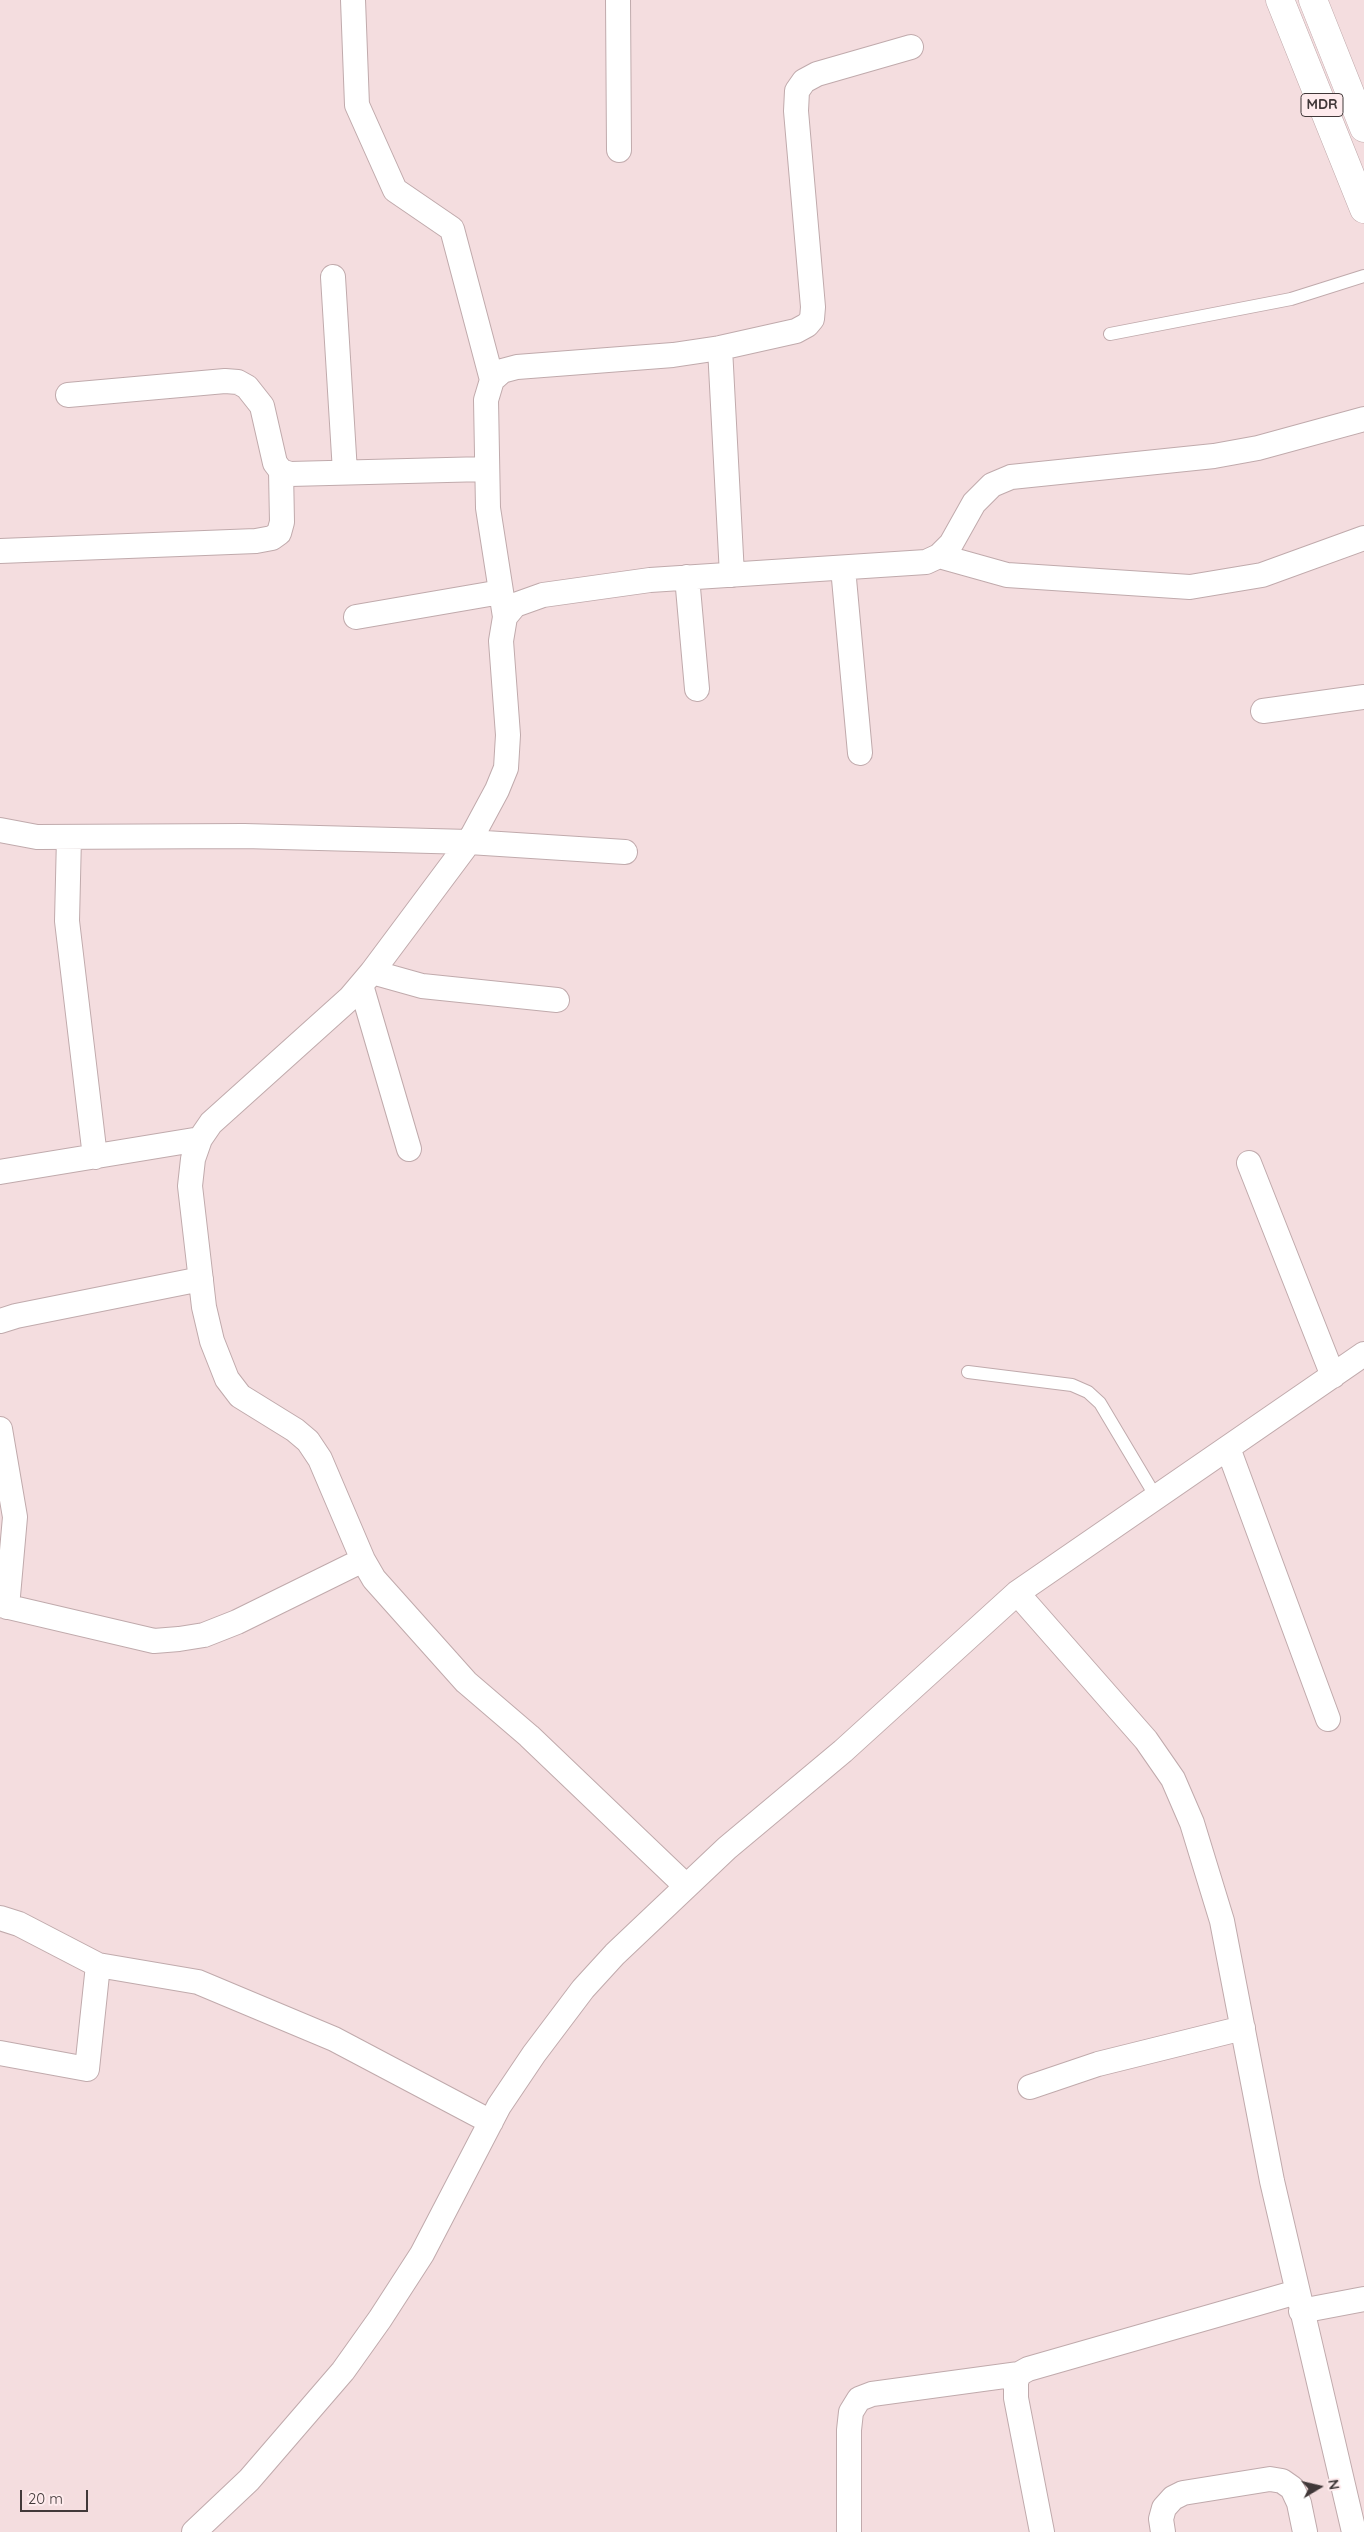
<!DOCTYPE html>
<html>
<head>
<meta charset="utf-8">
<style>
	body { margin:0 }
	#map { position:relative; width:1364px; height:2532px; overflow:hidden; background:#f4dddf; font-family:Quicksand,sans-serif }
	canvas { display:block }
	.north { position:absolute; left:1294px; top:2462px; width:50px; height:50px; -webkit-text-stroke:4px #feebed; paint-order:stroke; rotate:81deg; font-size:14px; font-weight:700; line-height:20px; text-align:center; color:#413839 }
	.north::after { content:''; display:block; margin:auto; width:18px; height:22px; background:#413839; clip-path:polygon(50% 0,100% 100%,50% 72%,0 100%) }
	.scale { position:absolute; left:20px; top:2490px; width:68px; height:22px; box-sizing:border-box; border:2px solid #413839; border-top:0; padding-left:6px; font-size:15px; line-height:18px; white-space:nowrap; color:#413839; -webkit-text-stroke:4px #feebed; paint-order:stroke }
</style>
</head>
<body>
<div id="map">
<canvas width="1364" height="2532"></canvas>
<div class="north">N</div>
<div class="scale">20 m</div>
</div>
<script>
const g = document.querySelector('canvas').getContext('2d');
g.lineJoin = 'round';
const shape = rows => new Path2D(rows.map(r => 'M' + r).join(''));
function strokePath(path, color, width, dash) { g.strokeStyle = color; g.lineWidth = width; g.lineCap = dash ? 'butt' : 'round'; g.setLineDash(dash || []); g.stroke(path); }
function drawText(font, color, halo, rows, align = 'center') {
  g.font = font + ' Quicksand,sans-serif'; g.lineWidth = 4; g.setLineDash([]); g.textBaseline = 'middle'; g.strokeStyle = halo; g.fillStyle = color; for (const [text, x, y, turn = 0] of rows) {
    g.save(); g.translate(x, y); g.rotate((+turn || 0) * Math.PI / 180); g.textAlign = isNaN(turn) ? turn : align; if (halo) g.strokeText(text, 0, 0); g.fillText(text, 0, 0); g.restore();
  }
}
const service = shape([
	[1110,334,1291,299,1364,276],
	[968,1372,1072,1385,1088,1392,1100,1403,1156,1497]
]);
const minor = shape([
	[353,0,357,105,395,190,452,229,492,380],
	[618,0,619,150],
	[333,277,345,472],
	[720,348,732,575],
	[68,395,225,381,238,382,247,387,262,406,275,463,281,471,290,474,486,469],
	[0,551,256,541,272,538,279,533,282,522,281,471],
	[939,556,1007,575,1190,587,1262,575,1364,538],
	[843,568,860,753],
	[687,577,697,689],
	[356,617,501,592],
	[505,617,488,508,486,400,492,380,502,371,517,367,673,355,720,348,796,331,807,325,812,319,813,307,796,111,797,91,804,81,817,74,911,47],
	[1263,711,1364,697],
	[0,830,37,837,244,836,469,842,625,852],
	[69,837,67,921,95,1157],
	[372,972,422,986,557,1000],
	[361,985,409,1149],
	[1249,1163,1333,1376],
	[0,1172,200,1139],
	[0,1321,16,1316,201,1279],
	[0,1429,15,1517,7,1607],
	[1228,1448,1328,1719],
	[1017,1593,1146,1740,1173,1779,1192,1823,1222,1921,1272,2181,1354,2532],
	[0,1605,154,1641,179,1639,204,1635,237,1622,363,1560],
	[686,1886,529,1736,466,1682,374,1579,363,1560,320,1459,308,1441,295,1430,240,1396,227,1379,212,1341,204,1307,190,1186,193,1159,200,1139,211,1123,350,998,372,972,469,842,497,790,506,768,508,735,501,641,505,617,515,605,543,595,650,580,926,562,939,556,951,544,974,503,992,485,1011,477,1214,456,1258,448,1364,419],
	[0,1918,19,1924,98,1965,198,1982,334,2039,491,2122],
	[0,2053,87,2069,98,1965],
	[1030,2087,1098,2064,1243,2028],
	[1301,2311,1364,2299],
	[194,2532,249,2480,343,2371,380,2319,422,2254,499,2106,534,2054,583,1989,615,1954,727,1848,843,1751,1017,1593,1364,1354],
	[849,2532,849,2430,851,2412,859,2399,872,2394,1019,2374],
	[1042,2532,1016,2398,1016,2382,1019,2374,1028,2369,1297,2292],
	[1163,2532,1161,2519,1164,2508,1173,2498,1183,2493,1270,2479,1282,2481,1292,2488,1299,2503,1305,2532]
]);
const primary = shape([
	[1280,0,1364,209],
	[1313,0,1364,128]
]);
strokePath(service, '#c0aaac', 14);
strokePath(minor, '#c0aaac', 26);
strokePath(primary, '#c0aaac', 29);
strokePath(service, '#fff', 12);
strokePath(minor, '#fff', 24);
strokePath(primary, '#fff', 28);
for (const [x, y, w] of [
	[1322,105,42]
]) { const box = new Path2D(); box.roundRect(x - w / 2, y - 11.5, w, 23, 4); g.fillStyle = '#feebed'; g.fill(box); strokePath(box, '#413839', 1); }
drawText('bold 14px', '#413839', null, [
	["MDR",1322,105]
]);
</script>
</body>
</html>
